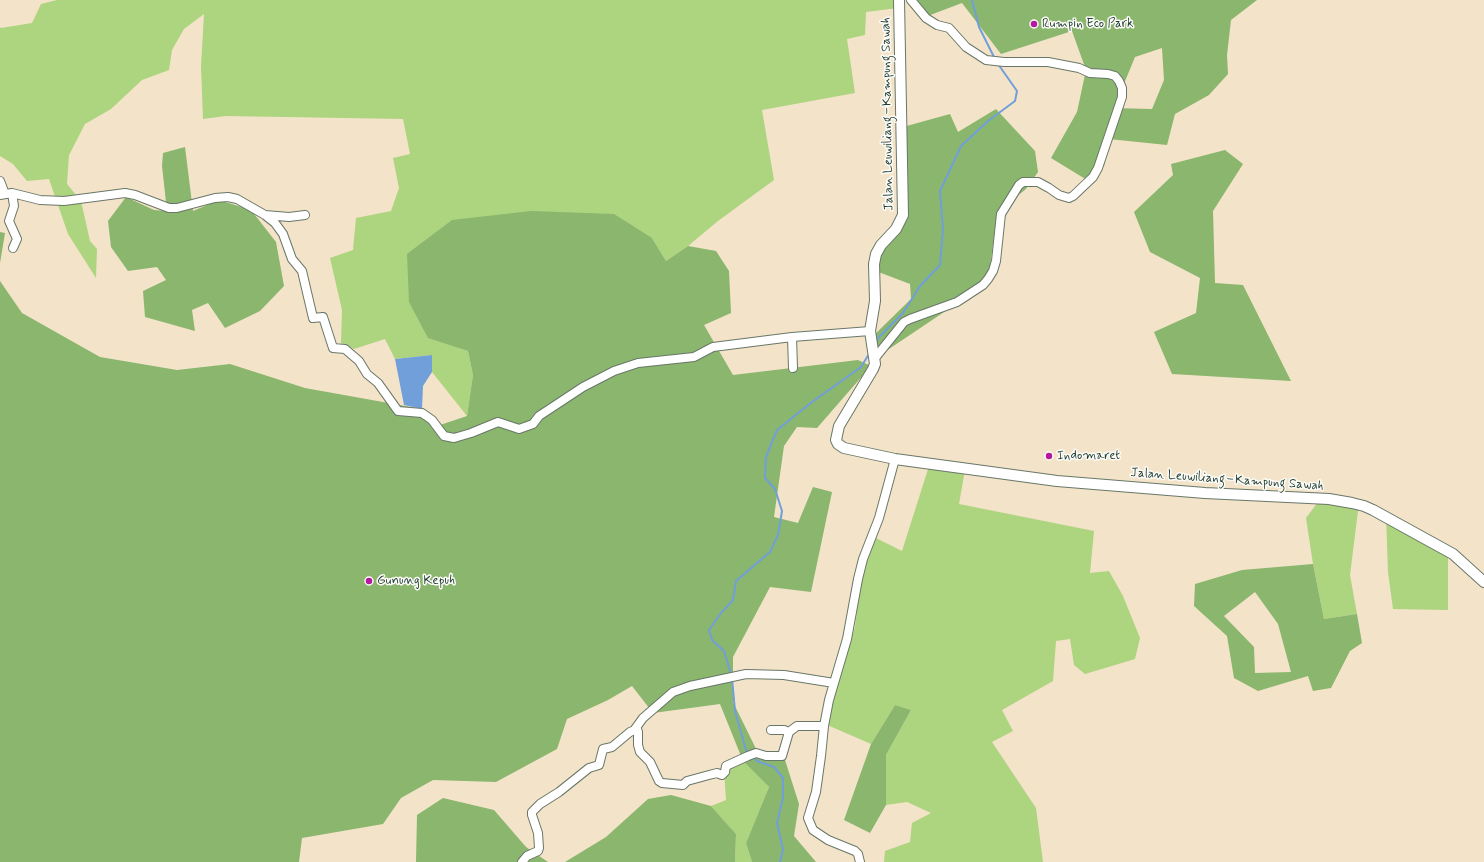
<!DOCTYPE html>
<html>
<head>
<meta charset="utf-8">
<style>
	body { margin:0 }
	canvas { display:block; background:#f3e3c8 }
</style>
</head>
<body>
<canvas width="1484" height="862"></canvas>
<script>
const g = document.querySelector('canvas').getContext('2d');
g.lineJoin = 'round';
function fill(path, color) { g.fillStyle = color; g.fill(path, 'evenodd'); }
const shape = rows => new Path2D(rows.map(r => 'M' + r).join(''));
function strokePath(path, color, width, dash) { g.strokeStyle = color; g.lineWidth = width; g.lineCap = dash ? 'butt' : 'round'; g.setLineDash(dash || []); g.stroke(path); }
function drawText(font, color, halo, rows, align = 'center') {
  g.font = font + ' Mynerve,sans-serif'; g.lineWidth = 3; g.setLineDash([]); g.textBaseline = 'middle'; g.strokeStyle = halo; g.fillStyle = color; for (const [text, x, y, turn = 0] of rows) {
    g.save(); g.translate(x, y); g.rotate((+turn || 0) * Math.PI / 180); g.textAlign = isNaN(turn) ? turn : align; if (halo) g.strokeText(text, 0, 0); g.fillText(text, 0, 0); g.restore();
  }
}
fill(shape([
	[57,0,899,0,898,8,866,12,865,35,847,39,855,93,762,110,774,180,718,221,688,246,666,261,652,238,428,337,468,351,473,375,467,416,432,372,432,355,395,359,385,339,354,349,341,343,342,310,330,258,353,250,356,218,391,211,399,188,393,158,410,154,403,119,226,116,203,119,201,66,204,14,184,29,172,50,169,70,142,80,111,109,85,124,69,155,67,184,81,201,90,241,97,249,96,278,68,234,49,179,27,181,13,164,0,156,0,27,1,28,32,23,41,4],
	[929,466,965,470,959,504,1094,531,1090,573,1109,571,1123,596,1140,638,1135,659,1085,674,1074,665,1070,639,1056,641,1053,681,1002,710,1013,731,992,742,1036,808,1043,862,884,862,885,851,910,842,912,823,931,813,907,802,886,805,886,755,911,710,895,705,871,744,825,724,855,627,862,570,876,538,902,551],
	[1321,498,1359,503,1350,575,1357,614,1324,619,1313,564,1306,518],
	[1386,515,1448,551,1448,610,1393,609,1388,572],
	[743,761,769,787,746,843,752,862,735,862,736,834,711,806,726,800,724,770]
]), '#add47f');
fill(shape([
	[906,0,1257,0,1231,20,1227,55,1228,74,1209,95,1175,114,1167,145,1109,139,1104,166,1087,180,1051,158,1077,112,1086,70,1072,31,1001,54,962,3,925,17],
	[1162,48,1164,80,1152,109,1114,108,1135,57],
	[996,109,1035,151,1038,172,1026,189,997,212,989,275,962,300,880,355,870,339,911,299,910,284,868,268,878,244,904,219,903,127,950,114,958,132],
	[185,147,193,211,219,200,251,210,276,242,284,286,260,311,225,328,208,303,192,310,195,331,145,317,143,291,166,280,157,267,128,271,111,247,108,221,126,197,154,210,167,211,162,166,163,153],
	[1225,150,1243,164,1213,211,1215,283,1243,285,1291,381,1172,374,1154,332,1196,313,1200,278,1150,252,1134,212,1173,175,1171,164],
	[531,211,614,214,652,238,666,261,688,246,716,251,729,271,731,313,704,325,733,375,858,360,871,366,817,428,797,427,784,446,774,517,798,523,813,487,832,492,811,592,770,587,733,657,733,702,760,757,785,760,799,804,794,836,816,862,752,862,746,843,769,787,743,761,720,704,653,713,632,686,608,700,567,719,557,749,496,782,433,780,401,798,383,824,302,838,299,862,0,862,0,281,22,313,100,357,177,370,230,364,305,388,422,409,437,426,467,416,473,375,468,351,428,338,409,302,407,254,452,220],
	[0,232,5,233,0,263],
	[1313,564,1324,619,1357,614,1362,643,1350,651,1331,688,1313,691,1308,676,1258,691,1234,678,1227,636,1194,606,1195,584,1242,570],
	[1255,592,1278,624,1291,672,1255,673,1254,647,1224,616],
	[895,705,911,710,886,755,886,805,870,833,844,820,871,744],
	[671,795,711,806,736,834,735,862,565,862,606,837,648,799],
	[443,798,494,810,526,847,548,862,416,862,417,815]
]), '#8ab66e');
fill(shape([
	[432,355,432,372,423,386,422,409,404,405,395,359]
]), '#719fd9');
strokePath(shape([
	[972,0,979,27,995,59],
	[875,343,879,337,903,313,920,286,940,265,943,230,940,191,961,146,988,121,1015,101,1017,91,998,64],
	[731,674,724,651,712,640,709,630,721,613,733,600,736,581,770,552,778,535,782,511,775,489,765,478,766,457,777,430,812,402,861,367,869,354],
	[732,678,735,711,746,750,749,753],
	[752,756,757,761,774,767,783,778,783,798,777,823,783,850,780,862]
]), '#719fd9', 2);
const minor = shape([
	[0,181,5,194],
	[12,193,14,206,9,221,17,239,13,248],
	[0,195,12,193,40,200,64,201,125,193,135,195,169,208,177,208,215,198,228,197,237,199,265,215,275,223,283,234,292,259,302,271,313,318,323,317,333,348,345,349,359,361,367,374,378,383,398,411,422,413,432,420,444,436,454,438,471,433,498,422,519,429,533,424,539,416,583,387,614,371,638,363,694,357,713,347,792,337,870,331],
	[265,215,289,217,305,215],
	[792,337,793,368],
	[875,358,904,322,910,319,957,302,983,285,988,279,993,271,996,261,1001,214,1019,185,1023,182,1038,182,1049,188,1059,195,1069,198,1073,196,1093,177,1098,168,1122,97,1122,88,1119,81,1115,76,1108,74,1090,73,1079,68,1048,62,1004,62,986,60,966,47,949,28,937,25,926,18,911,0],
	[635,729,643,718,673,692,690,686,746,674,784,675,834,683],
	[771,730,784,730,789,732,797,726,824,726],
	[522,862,527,856,538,851,539,848,538,833,532,815,532,812,540,804,559,792,589,768,599,765,603,749,612,747,630,732,637,729,638,732,638,745,640,752,650,762,659,781,662,783,683,785,687,781,709,775,717,773,722,775,725,772,726,766,748,756,756,753,766,756,782,756,789,732],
	[860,862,858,854,855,851,828,840,813,830,808,818,816,792,821,756,824,726,829,700,847,639,858,579,863,559,879,518,895,459]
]);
const major = shape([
	[899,0,903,215,896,229,881,245,876,254,874,264,875,301,870,331,875,364,873,369,839,426,836,440,838,444,844,448,895,459,1057,481,1205,493,1329,499,1352,503,1364,506,1373,510,1453,554,1484,582]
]);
strokePath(minor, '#697768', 10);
strokePath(major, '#697768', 12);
strokePath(minor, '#fff', 8);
strokePath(major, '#fff', 10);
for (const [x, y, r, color] of [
	[1034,24,4,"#b5179e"],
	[1049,456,4,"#b5179e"],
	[369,581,4,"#b5179e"]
]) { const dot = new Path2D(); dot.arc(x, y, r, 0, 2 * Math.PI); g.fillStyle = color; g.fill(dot); strokePath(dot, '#fdfcf7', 1.5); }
drawText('13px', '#1f3d34', '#fdfcf7', [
	["Rumpin Eco Park",1042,24],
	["Indomaret",1057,456],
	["Gunung Kepuh",377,581]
], 'left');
drawText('13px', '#1f3d34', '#fdfcf7', [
	["Jalan Leuwiliang–Kampung Sawah",888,114,-91],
	["Jalan Leuwiliang–Kampung Sawah",1227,480,4]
]);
</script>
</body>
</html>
